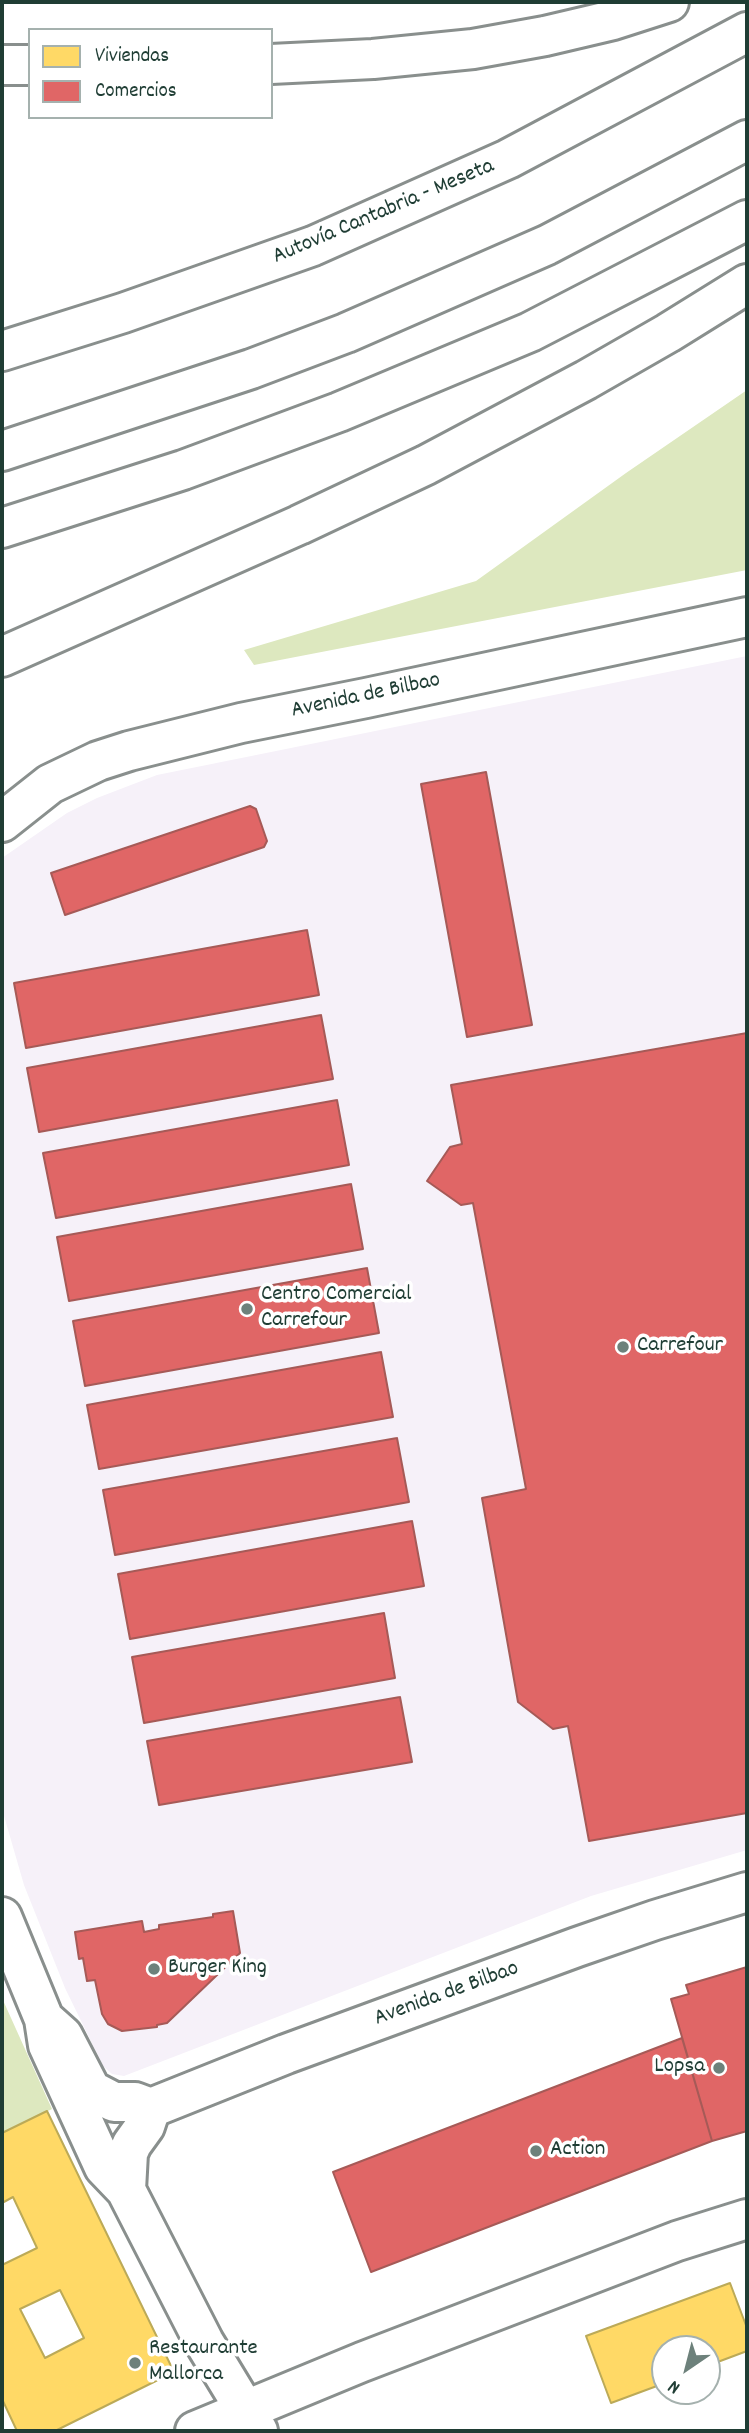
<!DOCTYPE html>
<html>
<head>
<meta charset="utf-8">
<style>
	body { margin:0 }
	#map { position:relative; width:749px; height:2433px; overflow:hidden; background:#fff; font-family:Dekko,sans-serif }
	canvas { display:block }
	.frame { position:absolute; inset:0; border:4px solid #1f3d34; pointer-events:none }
	.legend { position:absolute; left:28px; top:28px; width:245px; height:91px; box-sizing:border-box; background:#fff; border:2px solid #a5b1ae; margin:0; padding:9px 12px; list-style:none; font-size:21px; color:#1f3d34 }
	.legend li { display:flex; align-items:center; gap:14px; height:35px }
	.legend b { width:35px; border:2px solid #a5b1ae }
	.north { position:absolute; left:651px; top:2335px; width:70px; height:70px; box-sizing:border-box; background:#fff; border:2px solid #a5b1ae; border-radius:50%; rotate:215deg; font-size:19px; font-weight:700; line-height:28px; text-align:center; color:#1f3d34 }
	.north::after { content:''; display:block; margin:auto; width:24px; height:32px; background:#6d817b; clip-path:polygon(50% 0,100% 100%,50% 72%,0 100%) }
</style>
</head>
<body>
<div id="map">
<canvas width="749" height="2433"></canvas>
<div class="frame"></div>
<ul class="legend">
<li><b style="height:19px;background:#ffd966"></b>Viviendas</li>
<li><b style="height:19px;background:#e06666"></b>Comercios</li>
</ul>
<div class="north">N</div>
</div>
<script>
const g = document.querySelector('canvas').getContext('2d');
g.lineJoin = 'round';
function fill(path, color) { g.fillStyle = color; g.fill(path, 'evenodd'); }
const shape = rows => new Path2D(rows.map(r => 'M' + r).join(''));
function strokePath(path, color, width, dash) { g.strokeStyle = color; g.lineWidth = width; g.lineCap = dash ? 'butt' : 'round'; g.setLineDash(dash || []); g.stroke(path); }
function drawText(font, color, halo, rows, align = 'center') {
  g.font = font + ' Dekko,sans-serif'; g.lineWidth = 7; g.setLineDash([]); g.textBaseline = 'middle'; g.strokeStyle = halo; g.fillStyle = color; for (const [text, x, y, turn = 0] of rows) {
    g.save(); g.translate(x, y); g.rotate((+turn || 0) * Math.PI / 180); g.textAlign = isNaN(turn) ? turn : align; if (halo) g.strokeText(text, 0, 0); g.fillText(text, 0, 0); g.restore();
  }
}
fill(shape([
	[747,656,747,1850,591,1896,124,2076,112,2074,103,2066,65,1988,24,1885,2,1809,2,858,67,813,97,798,157,775]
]), '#f6f1f9');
fill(shape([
	[747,390,747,570,254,665,244,650,476,581,626,473],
	[2,1998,52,2109,2,2133]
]), '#dde8bf');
const homes = shape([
	[47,2111,174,2372,55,2431,17,2431,2,2399,2,2265,37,2248,13,2197,2,2203,2,2133,47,2111],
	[60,2290,84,2338,45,2358,20,2309,60,2290],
	[730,2283,747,2328,747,2351,707,2366,707,2349,665,2349,665,2383,611,2403,586,2336,730,2283]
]);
fill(homes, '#ffd966');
strokePath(homes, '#bcaa57', 2);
const shops = shape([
	[486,772,532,1025,467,1037,421,784,486,772],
	[250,806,256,809,267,841,264,847,65,915,51,873,250,806],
	[307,930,319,995,26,1048,14,983,307,930],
	[321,1015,333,1079,39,1132,27,1068,321,1015],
	[747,1033,747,1813,589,1841,568,1726,553,1729,518,1702,482,1498,526,1489,473,1203,461,1205,427,1181,450,1147,462,1144,451,1085,747,1033],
	[337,1100,349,1165,56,1218,43,1153,337,1100],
	[351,1184,363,1249,69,1301,57,1237,351,1184],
	[367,1268,379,1333,85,1386,73,1321,367,1268],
	[381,1352,393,1417,99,1469,87,1405,381,1352],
	[397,1438,409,1502,115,1555,103,1490,397,1438],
	[412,1521,424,1586,130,1639,118,1574,412,1521],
	[384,1613,395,1678,144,1723,132,1657,384,1613],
	[400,1697,412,1762,159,1805,147,1741,400,1697],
	[233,1911,240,1953,167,2023,157,2025,157,2027,122,2031,108,2024,102,2014,95,1980,87,1981,83,1958,79,1959,75,1932,142,1921,144,1932,159,1929,159,1925,213,1917,213,1914,233,1911],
	[747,1967,747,2131,712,2141,671,1999,689,1994,686,1985,747,1967],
	[682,2038,712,2141,371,2272,333,2172,682,2038]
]);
fill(shops, '#e06666');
strokePath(shops, '#a65a57', 2);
const minor = shape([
	[2,822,50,784,98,761,129,751,241,723,366,698,747,617],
	[2,1917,44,2019,48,2045,104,2167,126,2190,204,2342,258,2431],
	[44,2019,63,2036,91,2090,114,2102,135,2102,151,2108,286,2054,577,1947,655,1920,747,1892],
	[126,2190,128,2153,132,2144,145,2126,151,2108],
	[195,2431,362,2362,677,2241,747,2219]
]);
const highway = shape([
	[271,64,373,59,473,49,545,36,613,20,669,2],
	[2,65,30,65],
	[2,351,123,313,313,246,508,159,747,32],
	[2,451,251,369,346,333,547,245,747,140],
	[2,528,183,470,339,412,530,332,747,220],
	[2,657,299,525,426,465,586,380,668,333,747,284]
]);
strokePath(minor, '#898f8d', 44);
strokePath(highway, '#898f8d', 44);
strokePath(minor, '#fff', 38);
strokePath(highway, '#fff', 38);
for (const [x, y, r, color] of [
	[247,1309,7,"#6d817b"],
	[623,1347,7,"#6d817b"],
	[154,1969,7,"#6d817b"],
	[719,2068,7,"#6d817b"],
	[536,2151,7,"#6d817b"],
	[135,2363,7,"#6d817b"]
]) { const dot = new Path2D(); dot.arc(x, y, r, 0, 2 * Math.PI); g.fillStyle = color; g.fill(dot); strokePath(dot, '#fff', 2.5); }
drawText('23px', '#1f3d34', '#fff', [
	["Autovía Cantabria - Meseta",384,213,-23],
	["Avenida de Bilbao",366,697,-12],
	["Avenida de Bilbao",447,1995,-20]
]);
drawText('23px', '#1f3d34', '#fff', [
	["Centro Comercial",261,1296],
	["Carrefour",261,1322],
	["Carrefour",637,1347],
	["Burger King",168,1969],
	["Lopsa",705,2068,"right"],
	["Action",550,2151],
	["Restaurante",149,2350],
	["Mallorca",149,2376]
], 'left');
</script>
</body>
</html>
